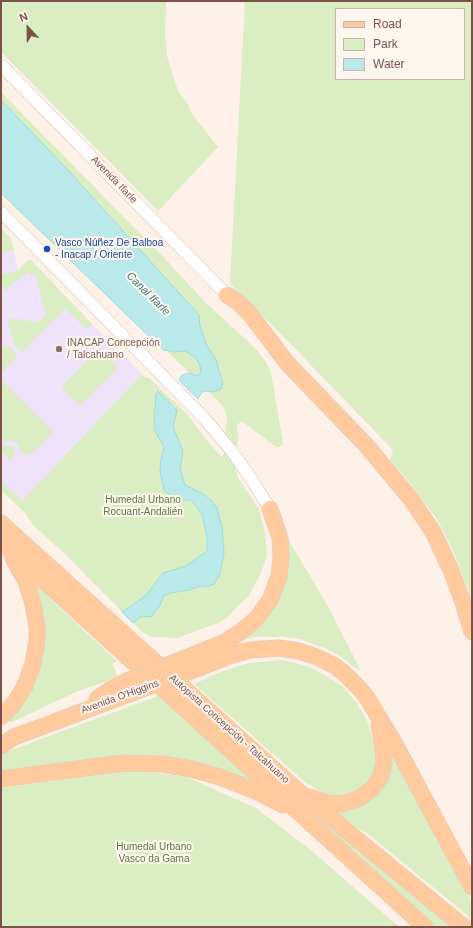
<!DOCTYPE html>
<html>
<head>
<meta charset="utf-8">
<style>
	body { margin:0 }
	#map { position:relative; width:473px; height:928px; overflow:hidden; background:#fef1e7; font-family:Helvetica,sans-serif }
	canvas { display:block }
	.frame { position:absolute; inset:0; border:2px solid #7a5249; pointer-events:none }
	.legend { position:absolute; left:335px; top:8px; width:130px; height:72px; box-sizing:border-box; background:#fff6ef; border:1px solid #cab4ad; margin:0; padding:5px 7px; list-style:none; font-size:12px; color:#7a5249 }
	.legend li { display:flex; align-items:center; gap:8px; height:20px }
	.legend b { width:20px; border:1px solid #cab4ad }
	.north { position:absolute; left:8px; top:8px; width:40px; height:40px; -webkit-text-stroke:3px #fff6ef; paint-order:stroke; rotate:338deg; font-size:11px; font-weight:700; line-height:16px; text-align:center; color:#7a5249 }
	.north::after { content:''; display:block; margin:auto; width:14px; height:18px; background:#7a5249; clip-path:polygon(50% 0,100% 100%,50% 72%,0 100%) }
</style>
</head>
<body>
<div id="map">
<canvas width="473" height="928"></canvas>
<div class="frame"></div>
<ul class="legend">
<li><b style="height:5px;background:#ffca9d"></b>Road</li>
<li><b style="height:11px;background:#dbedc3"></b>Park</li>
<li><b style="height:11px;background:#b9e9e9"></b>Water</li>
</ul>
<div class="north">N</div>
</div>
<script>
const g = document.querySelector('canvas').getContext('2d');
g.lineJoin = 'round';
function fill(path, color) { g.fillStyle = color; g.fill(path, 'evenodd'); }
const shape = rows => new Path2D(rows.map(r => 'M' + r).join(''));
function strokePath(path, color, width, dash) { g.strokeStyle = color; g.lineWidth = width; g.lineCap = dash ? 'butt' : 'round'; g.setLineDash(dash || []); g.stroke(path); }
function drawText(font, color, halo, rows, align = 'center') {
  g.font = font + ' Helvetica,sans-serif'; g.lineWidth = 4; g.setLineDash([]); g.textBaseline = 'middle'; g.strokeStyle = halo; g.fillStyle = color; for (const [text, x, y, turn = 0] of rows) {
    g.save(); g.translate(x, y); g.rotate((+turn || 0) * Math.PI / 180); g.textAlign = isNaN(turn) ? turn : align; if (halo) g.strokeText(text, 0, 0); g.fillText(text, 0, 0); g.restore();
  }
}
fill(shape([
	[1,228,11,239,18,270,27,261,31,260,92,324,142,374,18,506,1,490]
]), '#eee3fa');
fill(shape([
	[1,1,166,1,165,34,167,56,178,91,188,104,192,114,218,147,158,211,1,52],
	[245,1,472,1,472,601,455,555,437,519,406,478,390,460,393,450,281,334,230,284],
	[336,9,464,9,464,79,336,79],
	[1,92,168,262,204,301,257,350,266,362,271,373,283,443,280,447,276,447,243,422,240,422,237,426,238,441,235,466,238,478,259,509,265,533,267,556,259,577,248,597,243,601,226,619,218,623,177,638,151,637,141,631,67,556,32,524,26,514,1,490,1,480,22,501,142,374,145,377,149,378,186,413,209,443,222,457,224,453,227,418,225,410,222,405,1,188],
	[1,228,11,239,14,250,1,253],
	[31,260,92,324,87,329,65,309,22,352,12,342,13,337,7,320,15,318,16,321,19,320,18,318,36,323,46,316,36,277,28,272,8,288,9,291,1,287,1,275,18,270,27,261],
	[8,346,18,355,1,373,1,349],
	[99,348,118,368,80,406,61,387],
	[1,380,53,432,30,455,21,453,17,442,1,441],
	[1,445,12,446,14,447,15,456,10,460,3,453,1,455],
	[288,539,330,610,360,669,358,670,340,656,325,648,300,639,284,637,255,637,235,641,249,632],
	[30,578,43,589,48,597,117,661,112,664,118,677,76,692,10,723,10,719,34,678],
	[279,660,293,662,312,668,328,677,342,686,356,702,367,721,378,753,376,767,372,778,356,794,333,797,322,793,305,782,194,684,218,673,248,663],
	[175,687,456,927,434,927,318,823],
	[158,696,253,781,251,782,212,768,1,773,1,754],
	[395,757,472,902,472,919,367,833,354,827,337,813,339,810,363,804,374,798,382,790,386,782,393,758],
	[132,770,187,777,256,808,312,851,399,927,1,927,1,788]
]), '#dbedc3');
const water = shape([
	[1,100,67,169,199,315,200,326,207,346,217,361,218,368,223,383,221,389,214,392,208,391,202,392,198,399,179,380,182,375,190,373,197,376,201,373,200,365,195,357,185,351,175,352,163,350,1,193,1,100],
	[158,391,177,410,173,427,183,451,180,469,185,485,205,495,211,500,217,508,222,527,224,553,220,574,214,584,209,586,198,587,189,590,170,593,164,596,159,607,151,617,142,616,133,623,122,612,140,600,148,593,163,573,186,566,207,551,207,537,202,514,191,500,179,500,164,491,160,471,161,459,164,447,155,431,154,419,156,395,158,391]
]);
fill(water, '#b9e9e9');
strokePath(water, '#9edcdc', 1);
const minor = shape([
	[1,65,227,295],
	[1,212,204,418,231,450,250,477,270,509]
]);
const major = shape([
	[227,295,238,302,250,314,287,363,366,445,411,499,433,532,450,568,463,602,472,632],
	[1,523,298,791,464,927],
	[1,542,425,927],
	[188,657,225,642,239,633,256,619,270,600,279,576,281,557,280,538,270,509],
	[199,668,229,656,250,650,279,648,299,651,317,657,335,666,344,673,359,688,366,696,395,744,472,887],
	[97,699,111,689,127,681],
	[1,717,13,705,25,686,33,664,37,640,37,628,33,604,26,582,13,558],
	[1,746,14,737,137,691],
	[1,779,108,765,126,763,162,764,191,769,220,777,258,792,283,805],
	[309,797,328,803,342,804,360,798,372,789,381,776,384,762,383,746,379,725]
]);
strokePath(minor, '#d4b9ae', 13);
strokePath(major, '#dacfcc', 17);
strokePath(minor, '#fff', 12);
strokePath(major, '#ffca9d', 16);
const majorBridge = shape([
	[127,681,188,657],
	[137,691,199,668]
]);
strokePath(majorBridge, '#dacfcc', 17, []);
strokePath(majorBridge, '#ffca9d', 16);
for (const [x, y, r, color] of [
	[47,249,4,"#1a4fb4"],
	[59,349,4,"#8d6e63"]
]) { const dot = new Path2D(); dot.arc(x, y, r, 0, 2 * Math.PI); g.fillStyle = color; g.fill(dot); strokePath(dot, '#fff6ef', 1.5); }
drawText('10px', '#7a5249', '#fff6ef', [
	["Avenida Ifarle",114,180,46],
	["Avenida O'Higgins",120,697,-20],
	["Autopista Concepción - Talcahuano",229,729,42]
]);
drawText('10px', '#164399', '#fff6ef', [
	["Vasco Núñez De Balboa",55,243],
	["- Inacap / Oriente",55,255]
], 'left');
drawText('10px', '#785e54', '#fff6ef', [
	["INACAP Concepción",67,343],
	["/ Talcahuano",67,355]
], 'left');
drawText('10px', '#597a3c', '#fff6ef', [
	["Humedal Urbano",143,500],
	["Rocuant-Andalién",143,512],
	["Humedal Urbano",154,847],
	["Vasco da Gama",154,859]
]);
drawText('italic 11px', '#387979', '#fff6ef', [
	["Canal Ifarle",148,294,45]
]);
</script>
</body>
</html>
